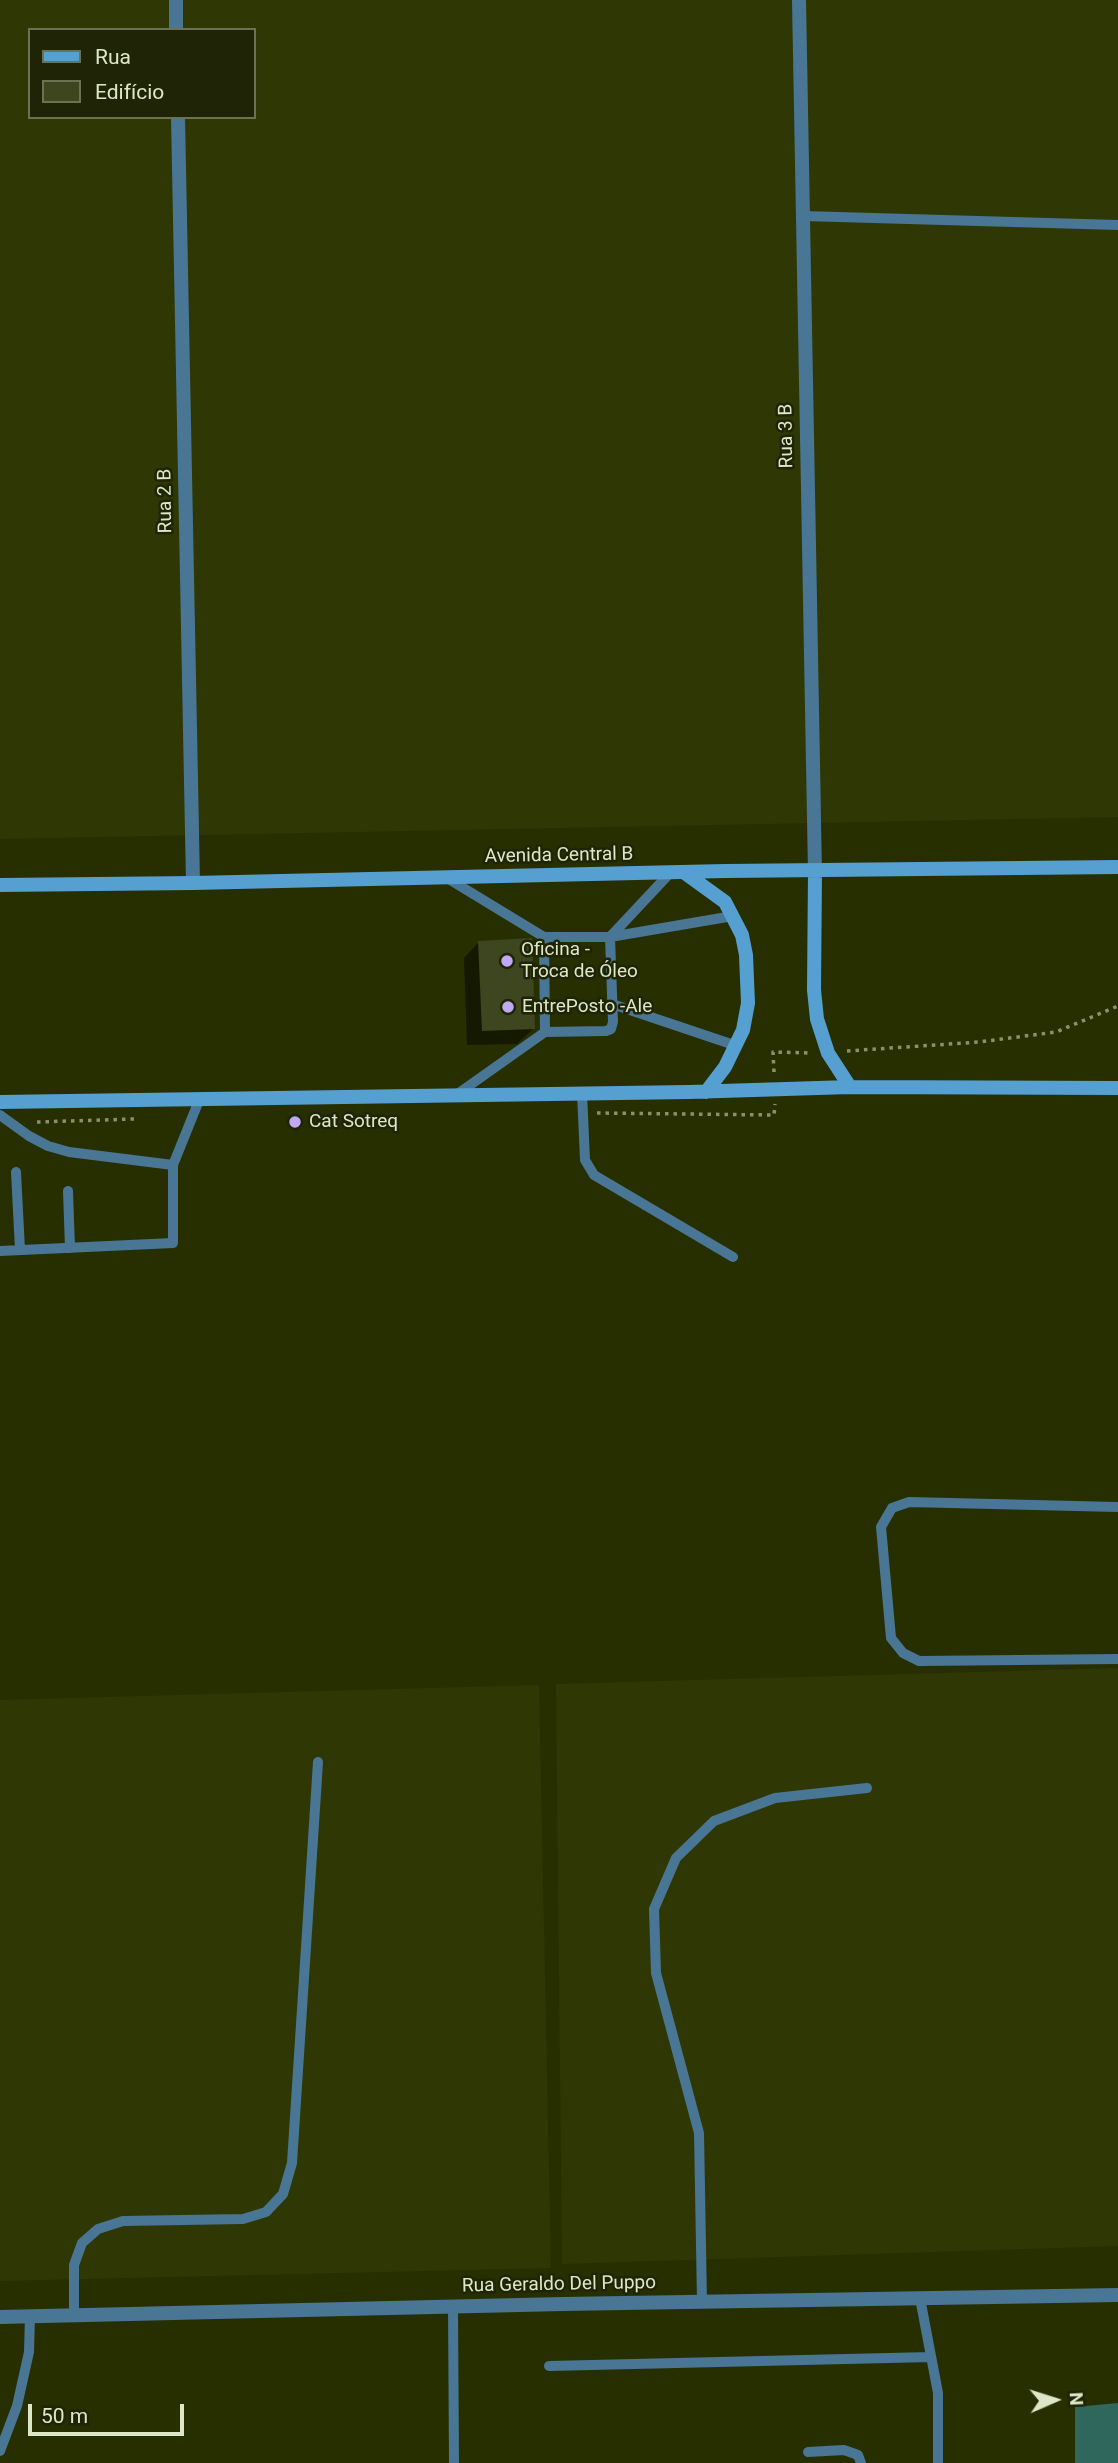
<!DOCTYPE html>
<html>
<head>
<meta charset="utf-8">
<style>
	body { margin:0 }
	#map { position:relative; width:1118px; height:2463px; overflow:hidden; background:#272f01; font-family:Roboto,sans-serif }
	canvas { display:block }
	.legend { position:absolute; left:28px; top:28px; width:228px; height:91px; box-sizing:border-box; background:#1e2405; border:2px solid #6a7253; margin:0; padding:9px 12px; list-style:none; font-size:21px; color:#dde6c7 }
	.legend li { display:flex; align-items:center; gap:14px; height:35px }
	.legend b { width:35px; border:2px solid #6a7253 }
	.north { position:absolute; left:1020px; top:2365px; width:70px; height:70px; -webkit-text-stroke:5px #1e2405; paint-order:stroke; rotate:87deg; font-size:19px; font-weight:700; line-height:28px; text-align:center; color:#dde6c7 }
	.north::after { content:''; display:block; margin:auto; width:24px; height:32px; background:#dde6c7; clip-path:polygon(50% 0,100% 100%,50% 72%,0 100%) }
	.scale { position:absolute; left:28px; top:2404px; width:156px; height:32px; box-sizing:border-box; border:4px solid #dde6c7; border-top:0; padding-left:9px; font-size:21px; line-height:24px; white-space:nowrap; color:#dde6c7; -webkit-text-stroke:5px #1e2405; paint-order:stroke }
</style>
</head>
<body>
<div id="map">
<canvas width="1118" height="2463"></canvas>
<ul class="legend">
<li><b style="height:9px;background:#55a0d1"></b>Rua</li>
<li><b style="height:19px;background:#3e461f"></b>Edifício</li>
</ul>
<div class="north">N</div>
<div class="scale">50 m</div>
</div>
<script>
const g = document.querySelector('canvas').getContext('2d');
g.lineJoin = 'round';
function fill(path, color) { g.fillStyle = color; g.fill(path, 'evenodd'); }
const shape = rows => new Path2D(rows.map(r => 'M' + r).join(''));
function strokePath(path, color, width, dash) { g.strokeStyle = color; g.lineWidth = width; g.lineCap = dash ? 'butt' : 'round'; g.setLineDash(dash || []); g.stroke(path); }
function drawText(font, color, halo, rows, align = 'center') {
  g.font = font + ' Roboto,sans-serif'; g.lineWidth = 5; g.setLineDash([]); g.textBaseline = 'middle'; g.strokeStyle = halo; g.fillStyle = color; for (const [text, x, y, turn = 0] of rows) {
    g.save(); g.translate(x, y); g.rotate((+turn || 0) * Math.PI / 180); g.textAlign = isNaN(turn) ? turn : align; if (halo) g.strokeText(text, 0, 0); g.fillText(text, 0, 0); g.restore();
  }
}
fill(shape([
	[0,0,1118,0,1118,817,0,839],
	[30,30,254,30,254,117,30,117],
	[1118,1668,1118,2246,562,2264,556,1684],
	[539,1685,551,2268,0,2281,0,1700]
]), '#2f3804');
fill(shape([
	[1118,2403,1118,2463,1075,2463,1075,2407]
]), '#30675d');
fill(shape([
	[479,942,533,1029,517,1044,467,1045,464,958]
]), '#0007');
fill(shape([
	[532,938,535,1029,482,1031,478,941]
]), '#3e461f');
strokePath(shape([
	[847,1051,979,1042,1056,1032,1118,1006],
	[774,1072,773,1052,812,1053],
	[597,1113,774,1115,775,1104],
	[37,1122,134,1119]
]), '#88916b', 3.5, [3.5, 5]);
strokePath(shape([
	[803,216,1118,225],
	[447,878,544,937,545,1032,456,1095],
	[544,937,610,937,733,916],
	[612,1004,737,1046],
	[545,1032,606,1031,611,1029,613,1022,610,937,670,873],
	[582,1093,585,1160,594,1175,733,1257],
	[0,1115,29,1136,48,1146,69,1152,173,1165,200,1098],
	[16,1172,20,1250],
	[68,1191,70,1248],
	[0,1251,173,1243,173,1165],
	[1118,1507,909,1502,892,1508,881,1527,891,1638,903,1653,919,1661,1118,1659],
	[920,2298,938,2393,938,2463],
	[702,2302,699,2133,656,1973,654,1909,676,1858,714,1821,775,1798,867,1788],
	[453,2306,454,2463],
	[74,2315,74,2265,82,2243,98,2229,123,2221,243,2219,266,2212,283,2194,292,2163,318,1762],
	[549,2366,931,2357],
	[0,2451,17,2406,29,2352,30,2316],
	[808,2452,844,2450,858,2455,861,2463]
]), '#497694', 10);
strokePath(shape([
	[176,0,176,30],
	[799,0,815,872],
	[178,117,193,883],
	[0,2317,563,2304,1118,2295]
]), '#497694', 14);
strokePath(shape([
	[815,872,814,990,817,1019,828,1053,850,1087],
	[685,873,725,902,742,935,746,955,748,1003,743,1030,725,1067,706,1092],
	[0,885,193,883,725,871,1118,867],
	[0,1102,689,1092,850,1087,1118,1088]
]), '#55a0d1', 14);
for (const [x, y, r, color] of [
	[507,961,7,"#c1a8f3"],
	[508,1007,7,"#c1a8f3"],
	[295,1122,7,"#c1a8f3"]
]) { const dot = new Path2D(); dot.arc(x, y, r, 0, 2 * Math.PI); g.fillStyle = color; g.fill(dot); strokePath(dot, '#1e2405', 2.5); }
drawText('19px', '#dde6c7', '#1e2405', [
	["Rua 3 B",787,436,-91],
	["Rua 2 B",166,501,-91],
	["Avenida Central B",559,856,-1],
	["Rua Geraldo Del Puppo",559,2285,-1]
]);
drawText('19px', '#dde6c7', '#1e2405', [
	["Oficina -",521,950],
	["Troca de Óleo",521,972],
	["EntrePosto -Ale",522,1007],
	["Cat Sotreq",309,1122]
], 'left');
</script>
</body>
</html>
